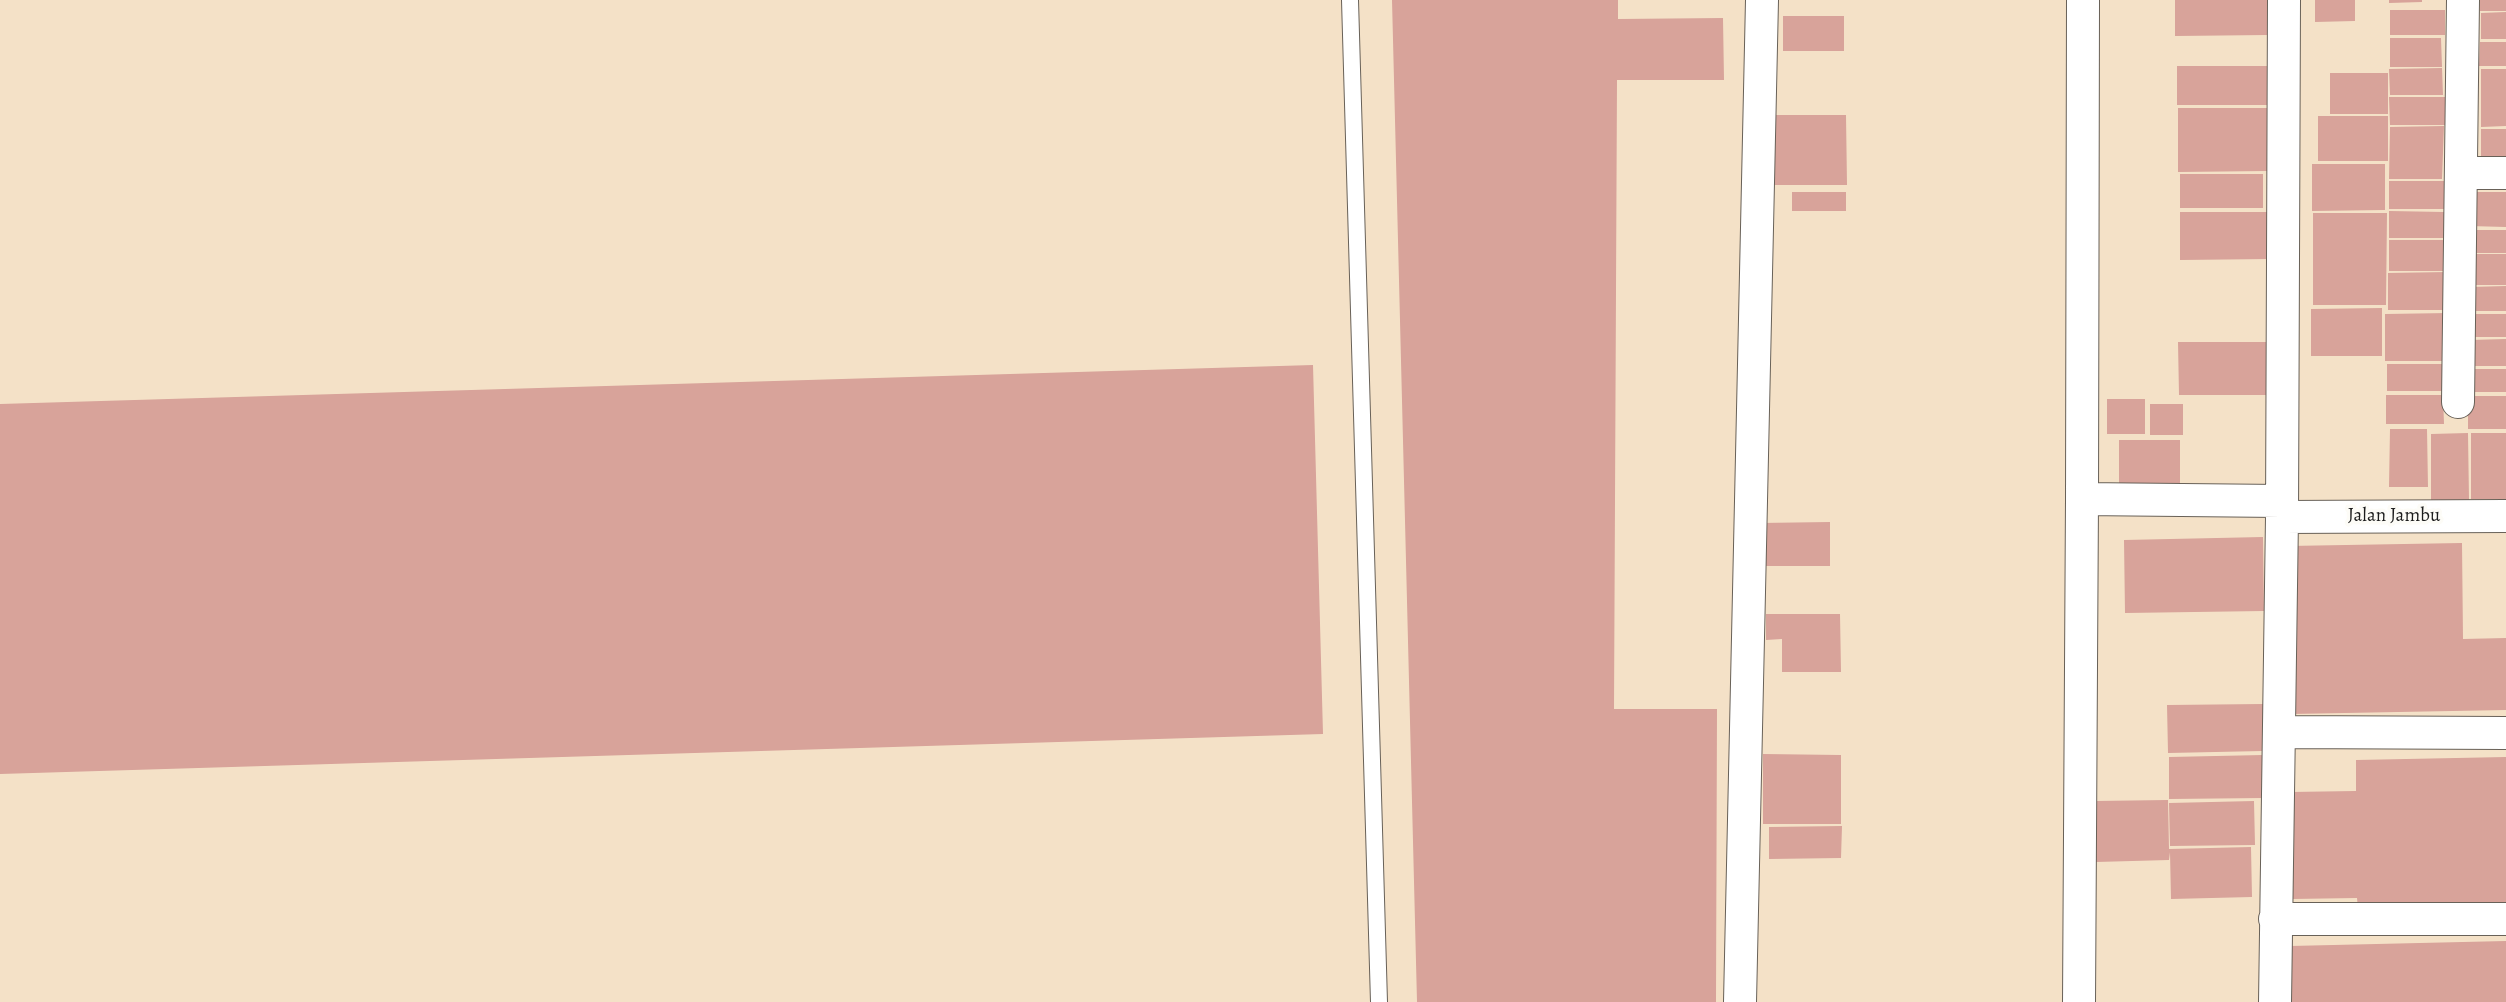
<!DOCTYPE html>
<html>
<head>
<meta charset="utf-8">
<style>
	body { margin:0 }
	canvas { display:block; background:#f4e1c7 }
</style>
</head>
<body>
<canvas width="2506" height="1002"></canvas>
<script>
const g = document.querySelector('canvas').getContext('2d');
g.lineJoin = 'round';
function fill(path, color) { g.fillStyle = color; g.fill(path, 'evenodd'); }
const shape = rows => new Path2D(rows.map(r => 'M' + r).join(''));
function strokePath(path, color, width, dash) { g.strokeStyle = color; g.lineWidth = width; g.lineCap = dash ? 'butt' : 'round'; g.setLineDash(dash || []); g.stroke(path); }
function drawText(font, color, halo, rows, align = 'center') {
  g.font = font + ' Alegreya,serif'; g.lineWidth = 7; g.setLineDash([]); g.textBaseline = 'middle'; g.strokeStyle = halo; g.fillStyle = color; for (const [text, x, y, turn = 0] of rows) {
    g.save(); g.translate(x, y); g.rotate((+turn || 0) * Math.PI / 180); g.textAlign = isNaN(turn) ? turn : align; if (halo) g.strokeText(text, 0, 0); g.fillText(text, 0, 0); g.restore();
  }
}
fill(shape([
	[1392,0,1618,0,1618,19,1723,18,1724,80,1617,80,1614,709,1717,709,1716,1002,1417,1002],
	[2175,0,2268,0,2268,35,2175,36],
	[2315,0,2355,0,2355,21,2315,22],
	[2389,0,2422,0,2422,2,2389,3],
	[2480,0,2506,0,2506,11,2480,11],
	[2390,10,2445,10,2445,35,2390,35],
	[2506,12,2506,39,2481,39,2481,13],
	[1783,16,1844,16,1844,51,1783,51],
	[2390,38,2441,38,2442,67,2390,67],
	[2480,42,2506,42,2506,66,2479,66],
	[2177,66,2272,66,2272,105,2177,105],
	[2442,68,2443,95,2390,95,2389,69],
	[2481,69,2506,69,2506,126,2481,127],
	[2330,73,2388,73,2388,114,2330,114],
	[2389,97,2445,97,2445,125,2390,125],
	[2178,108,2268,108,2268,171,2178,172],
	[1774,115,1846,115,1847,185,1774,185],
	[2318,116,2388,116,2388,161,2318,161],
	[2444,126,2442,179,2389,179,2390,127],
	[2481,129,2506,129,2506,166,2481,166],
	[2312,164,2385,164,2385,210,2312,211],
	[2180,174,2263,174,2263,208,2180,208],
	[2389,181,2446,181,2446,209,2389,209],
	[1792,192,1846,192,1846,211,1792,211],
	[2469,192,2506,192,2506,227,2469,226],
	[2389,211,2444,212,2445,238,2389,238],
	[2180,212,2269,212,2270,259,2180,260],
	[2313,213,2387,213,2386,305,2313,305],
	[2470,230,2506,230,2506,253,2469,253],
	[2389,240,2447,240,2447,271,2389,271],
	[2472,254,2506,254,2506,285,2472,285],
	[2447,272,2447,310,2388,310,2388,273],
	[2506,286,2506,311,2470,311,2470,287],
	[2382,308,2382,356,2311,356,2311,309],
	[2449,313,2449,361,2385,361,2385,314],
	[2467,314,2506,314,2506,337,2468,337],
	[2506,339,2506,366,2470,366,2470,340],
	[2178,342,2271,342,2271,395,2179,395],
	[2387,364,2445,364,2445,391,2387,391],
	[1313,365,1323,734,0,774,0,404],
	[2469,369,2506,369,2506,392,2469,392],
	[2386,395,2443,395,2444,424,2386,424],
	[2468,396,2506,396,2506,429,2468,429],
	[2107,399,2145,399,2145,434,2107,434],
	[2150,404,2183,404,2183,435,2150,435],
	[2390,429,2427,429,2428,487,2389,487],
	[2468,433,2469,500,2431,501,2431,434],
	[2471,433,2506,433,2506,499,2471,499],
	[2119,440,2180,440,2180,492,2119,492],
	[1830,522,1830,566,1760,566,1759,523],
	[2263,537,2264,611,2125,613,2124,540],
	[2462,543,2463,639,2506,638,2506,710,2291,714,2288,546],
	[1766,614,1840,614,1841,672,1782,672,1782,639,1766,640],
	[2263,704,2263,751,2168,753,2167,705],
	[1763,754,1841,755,1841,824,1763,824],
	[2263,755,2264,798,2169,799,2169,757],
	[2506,757,2506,906,2358,909,2357,898,2292,899,2290,792,2356,791,2356,760],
	[2168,800,2169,849,2251,847,2252,897,2171,899,2170,852,2169,860,2096,862,2095,801],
	[2254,801,2255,845,2170,846,2169,803],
	[1842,826,1841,858,1769,859,1769,827],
	[2506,941,2506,1002,2291,1002,2290,946]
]), '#d8a39a');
const lane = shape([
	[1350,0,1379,1002]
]);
const street = shape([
	[2083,0,2082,499,2281,501],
	[2462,173,2506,173],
	[2458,402,2463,0],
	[2282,517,2506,516],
	[2280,732,2506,733],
	[2275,919,2506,919],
	[1740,1002,1762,0],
	[2079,1002,2082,499],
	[2275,1002,2282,517,2284,0]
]);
strokePath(lane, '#686158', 18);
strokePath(street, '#686158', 34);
strokePath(lane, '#fff', 16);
strokePath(street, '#fff', 32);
drawText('19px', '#1c1c1c', '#fdfcf7', [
	["Jalan Jambu",2394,516]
]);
</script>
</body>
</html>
